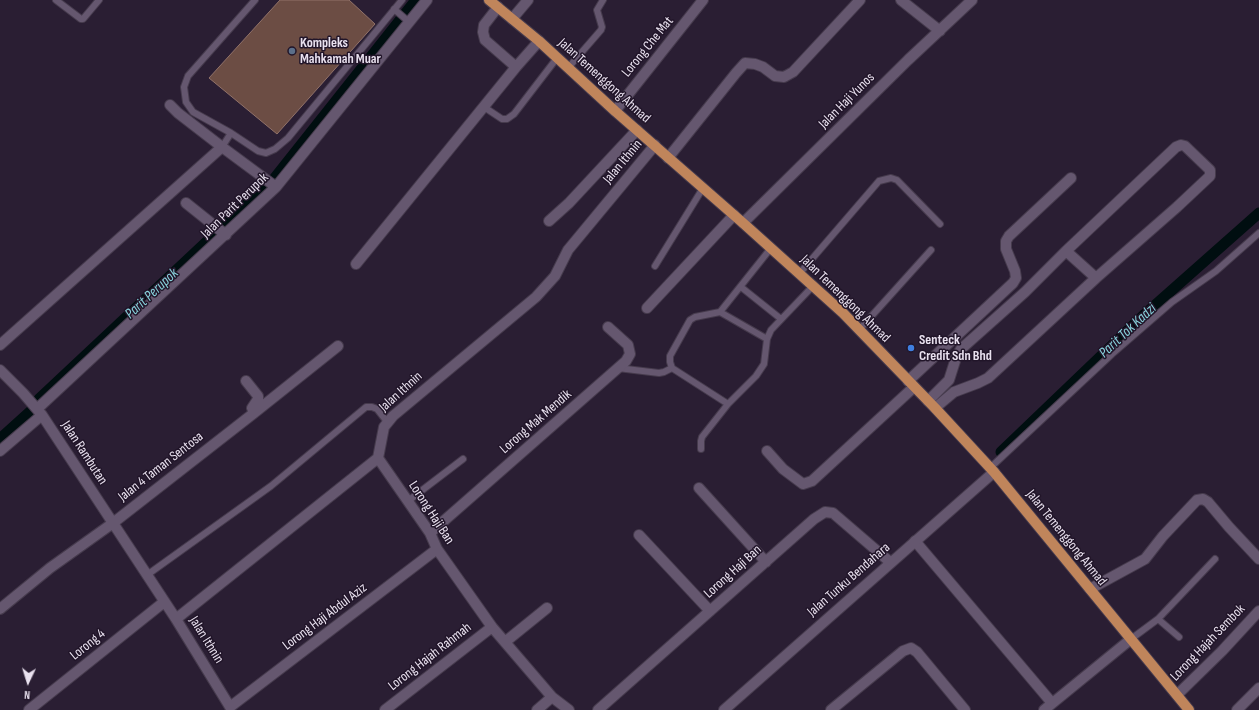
<!DOCTYPE html>
<html>
<head>
<meta charset="utf-8">
<style>
	body { margin:0 }
	#map { position:relative; width:1259px; height:710px; overflow:hidden; background:#2a1e33; font-family:"Sofia Sans Condensed",sans-serif }
	canvas { display:block }
	.north { position:absolute; left:8px; top:662px; width:40px; height:40px; -webkit-text-stroke:3px #211529; paint-order:stroke; rotate:184deg; font-size:11px; font-weight:700; line-height:16px; text-align:center; color:#e9e1ef }
	.north::after { content:''; display:block; margin:auto; width:14px; height:18px; background:#e9e1ef; clip-path:polygon(50% 0,100% 100%,50% 72%,0 100%) }
</style>
</head>
<body>
<div id="map">
<canvas width="1259" height="710"></canvas>
<div class="north">N</div>
</div>
<script>
const g = document.querySelector('canvas').getContext('2d');
g.lineJoin = 'round';
const shape = rows => new Path2D(rows.map(r => 'M' + r).join(''));
function strokePath(path, color, width, dash) { g.strokeStyle = color; g.lineWidth = width; g.lineCap = dash ? 'butt' : 'round'; g.setLineDash(dash || []); g.stroke(path); }
function fill(path, color) { g.fillStyle = color; g.fill(path, 'evenodd'); }
function drawText(font, color, halo, rows, align = 'center') {
  g.font = font + ' "Sofia Sans Condensed",sans-serif'; g.lineWidth = 3; g.setLineDash([]); g.textBaseline = 'middle'; g.strokeStyle = halo; g.fillStyle = color; for (const [text, x, y, turn = 0] of rows) {
    g.save(); g.translate(x, y); g.rotate((+turn || 0) * Math.PI / 180); g.textAlign = isNaN(turn) ? turn : align; if (halo) g.strokeText(text, 0, 0); g.fillText(text, 0, 0); g.restore();
  }
}
strokePath(shape([
	[274,179,416,0],
	[39,399,264,188],
	[0,439,33,409],
	[1001,452,1145,314,1259,213]
]), '#000e10', 11);
const building = shape([
	[280,0,349,0,375,24,277,134,209,78,280,0]
]);
fill(building, '#6c4d44');
strokePath(building, '#917269', 1);
const service = shape([
	[56,0,81,19,83,19,99,0],
	[394,9,409,22],
	[568,68,601,30,602,27,597,10,603,0],
	[484,107,502,119,507,119,514,114,557,58],
	[231,133,258,151,266,153,275,149,288,138,402,0],
	[222,147,231,133,193,112,186,102,184,87,188,76,255,0],
	[655,266,703,188],
	[799,274,879,181,891,178,897,180,940,224],
	[741,287,781,319],
	[720,312,771,248],
	[859,330,931,250],
	[618,368,659,373,664,372,672,368],
	[728,404,672,368,670,362,670,356,690,320,695,317,720,312,767,339],
	[701,449,701,441,702,437,728,404,756,376,764,364,767,339,771,330,813,286],
	[990,468,1112,354,1172,302,1216,271,1259,233],
	[408,501,463,459],
	[147,575,271,486,366,407,372,407,377,409,388,423],
	[1158,619,1215,559],
	[1131,639,1158,619,1179,637]
]);
const minor = shape([
	[901,0,940,31],
	[498,7,484,25,483,32,485,40,516,67],
	[512,19,528,0],
	[170,105,178,113,222,147],
	[615,111,703,0],
	[668,158,736,73,745,63,755,64,763,67,775,76,784,77,793,72,860,0],
	[186,203,226,235],
	[549,221,569,203,637,130],
	[743,223,908,60,972,0],
	[1066,251,1096,278],
	[356,264,516,67,539,41],
	[647,308,734,215],
	[0,345,222,147,276,187],
	[0,370,23,393,42,415,176,619],
	[246,381,258,396,258,399,252,408,254,413],
	[908,381,1013,283,1016,278,1015,271,1006,249,1006,241,1009,236,1071,178],
	[928,401,949,380,956,358,961,349,1025,292,1066,251,1176,147,1181,145,1185,146,1210,170,1210,176,1177,207,1096,278,988,378,978,383,954,392,935,408],
	[37,409,276,187,427,0],
	[0,451,42,415],
	[767,451,783,469,803,484,812,481,914,387],
	[378,458,430,533,437,549,492,627,552,697,569,710],
	[699,488,766,562],
	[430,533,626,361,630,354,628,345,608,327],
	[639,535,710,611],
	[915,541,1052,703],
	[437,549,230,707,176,619,378,458,384,427,393,416,536,297,555,276,568,250,655,145],
	[1090,589,1145,559,1163,536,1197,500,1203,499,1208,502,1229,527,1259,559],
	[0,609,50,568,113,523,254,413,338,346],
	[505,642,547,608],
	[1177,695,1222,651,1259,611],
	[29,710,164,602],
	[385,710,492,627],
	[537,710,552,697],
	[598,710,814,519,825,512,833,513,890,562],
	[831,710,903,651,911,648,917,652,965,710],
	[1044,710,1131,639],
	[1237,710,1259,688]
]);
const tertiary = shape([
	[724,710,994,472]
]);
const primary = shape([
	[489,0,539,41,615,111,743,223,843,313,935,408,994,472,1189,710]
]);
strokePath(service, '#463b4d', 8);
strokePath(minor, '#463b4d', 12);
strokePath(tertiary, '#463b4d', 12);
strokePath(primary, '#463b4d', 12);
strokePath(service, '#65576f', 6);
strokePath(minor, '#65576f', 10);
strokePath(tertiary, '#65576f', 10);
strokePath(primary, '#c0855b', 10);
for (const [x, y, r, color] of [
	[292,51,4,"#5c6f8a"],
	[911,348,4,"#3f7fe0"]
]) { const dot = new Path2D(); dot.arc(x, y, r, 0, 2 * Math.PI); g.fillStyle = color; g.fill(dot); strokePath(dot, '#211529', 1.5); }
drawText('bold 14px', '#e9e1ef', '#211529', [
	["Kompleks",300,43],
	["Mahkamah Muar",300,59],
	["Senteck",919,340],
	["Credit Sdn Bhd",919,356]
], 'left');
drawText('14px', '#e9e1ef', '#211529', [
	["Lorong Che Mat",648,47,-51],
	["Jalan Temenggong Ahmad",604,81,42],
	["Jalan Haji Yunos",847,101,-45],
	["Jalan Ithnin",623,162,-50],
	["Jalan Parit Perupok",235,206,-44],
	["Jalan Temenggong Ahmad",845,299,44],
	["Jalan Ithnin",401,392,-42],
	["Lorong Mak Mendik",536,422,-41],
	["Jalan Rambutan",84,453,57],
	["Jalan 4 Taman Sentosa",161,467,-38],
	["Lorong Haji Ban",431,513,57],
	["Jalan Temenggong Ahmad",1066,538,51],
	["Lorong Haji Ban",733,572,-42],
	["Jalan Tunku Bendahara",849,580,-41],
	["Lorong Haji Abdul Aziz",325,617,-37],
	["Jalan Ithnin",206,640,58],
	["Lorong Hajah Sembok",1208,643,-46],
	["Lorong 4",88,645,-39],
	["Lorong Hajah Rahmah",430,657,-38]
]);
drawText('italic 15px', '#89d4dd', '#211529', [
	["Parit Perupok",152,294,-43],
	["Parit Tok Kadzi",1128,331,-43]
]);
</script>
</body>
</html>
